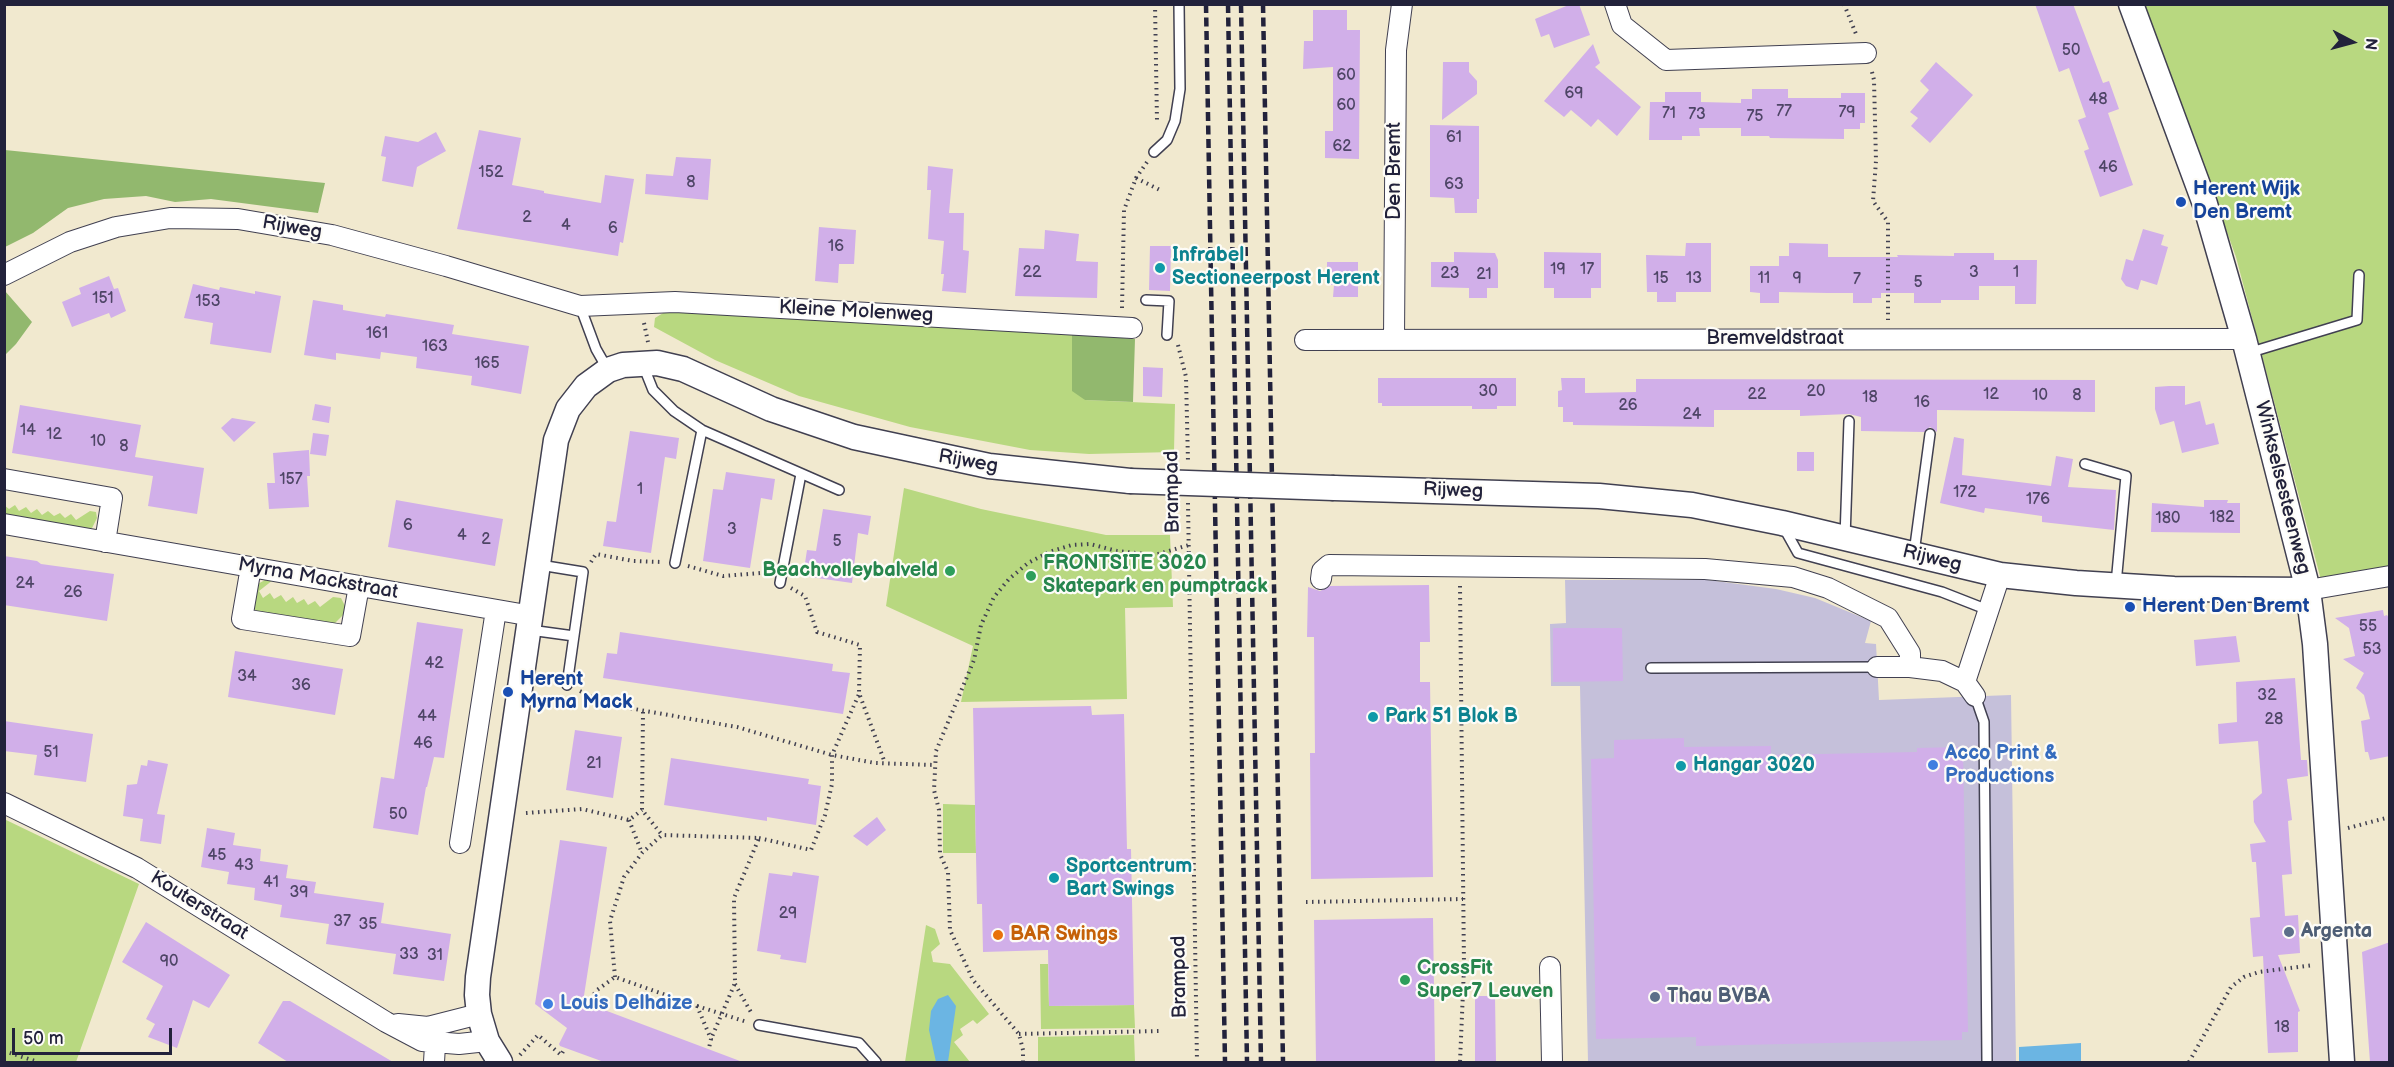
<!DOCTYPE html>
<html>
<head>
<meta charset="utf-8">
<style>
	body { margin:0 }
	#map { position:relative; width:2394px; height:1067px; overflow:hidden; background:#f1e9cf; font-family:"Balsamiq Sans",sans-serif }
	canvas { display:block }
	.frame { position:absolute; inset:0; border:6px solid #22223b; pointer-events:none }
	.north { position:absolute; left:2322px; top:12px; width:60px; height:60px; -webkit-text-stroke:4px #fdfcf7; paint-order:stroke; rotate:96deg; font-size:16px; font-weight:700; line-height:24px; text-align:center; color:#22223b }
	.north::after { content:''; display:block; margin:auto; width:21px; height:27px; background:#22223b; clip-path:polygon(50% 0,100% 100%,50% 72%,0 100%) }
	.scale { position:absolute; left:12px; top:1028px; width:160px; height:27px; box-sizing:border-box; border:3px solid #22223b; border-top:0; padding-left:8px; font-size:18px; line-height:21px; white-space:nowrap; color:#22223b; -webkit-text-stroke:4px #fdfcf7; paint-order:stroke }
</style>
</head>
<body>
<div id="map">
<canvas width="2394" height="1067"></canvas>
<div class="frame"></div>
<div class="north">N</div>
<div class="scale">50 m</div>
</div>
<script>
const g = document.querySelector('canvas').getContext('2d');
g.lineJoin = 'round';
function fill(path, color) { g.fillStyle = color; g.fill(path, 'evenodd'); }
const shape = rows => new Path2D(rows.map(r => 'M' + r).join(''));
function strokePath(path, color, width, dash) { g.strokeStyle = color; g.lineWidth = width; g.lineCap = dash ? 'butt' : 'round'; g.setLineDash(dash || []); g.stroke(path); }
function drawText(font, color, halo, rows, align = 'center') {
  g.font = font + ' "Balsamiq Sans",sans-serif'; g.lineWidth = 4.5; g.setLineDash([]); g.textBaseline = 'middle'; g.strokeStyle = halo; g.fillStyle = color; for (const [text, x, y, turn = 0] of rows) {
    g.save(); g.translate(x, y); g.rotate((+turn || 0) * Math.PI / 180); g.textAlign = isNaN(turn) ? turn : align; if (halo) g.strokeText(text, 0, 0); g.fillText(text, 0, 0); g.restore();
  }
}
fill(shape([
	[1565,580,1708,580,1776,589,1815,598,1871,621,1865,643,1876,644,1879,700,2011,695,2016,1062,1588,1062,1580,686,1551,686,1550,624,1566,623]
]), '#c5c0da');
fill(shape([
	[2145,5,2389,5,2389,566,2321,580,2236,257],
	[673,307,1072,334,1085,400,1175,404,1174,452,1089,454,1030,450,910,427,799,396,715,360,654,327,655,318],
	[904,488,981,509,1106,535,1170,535,1173,607,1125,608,1127,699,961,702,973,646,886,606],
	[4,505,9,509,15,505,19,511,26,507,31,513,37,509,42,515,48,511,54,516,60,513,65,518,71,514,76,520,90,511,96,512,97,518,92,528,85,531,5,517],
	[265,580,273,580,259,591,263,598,270,593,274,599,281,595,286,602,293,597,297,603,304,599,308,605,315,601,320,607,333,597,341,598,345,606,344,614,333,625,261,616,251,606,254,586],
	[943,804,975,805,976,853,943,853],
	[4,819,139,884,76,1062,5,1062],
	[926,925,935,929,940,944,931,952,933,962,950,964,989,1014,977,1024,973,1020,960,1029,963,1035,954,1042,970,1062,905,1062],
	[1040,964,1048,964,1049,1006,1134,1005,1135,1028,1041,1029],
	[1134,1035,1135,1062,1038,1062,1038,1037]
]), '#b8d880');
fill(shape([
	[5,150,325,183,318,213,211,199,175,202,146,196,104,199,68,208,33,233,5,247],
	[5,291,32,322,16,344,5,355],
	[1072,334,1135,339,1133,402,1085,400,1072,391]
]), '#92b86e');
fill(shape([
	[948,995,956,1006,948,1062,936,1062,929,1030,931,1011,938,999],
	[2081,1043,2081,1062,2019,1062,2019,1047]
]), '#6bb5e3');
fill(shape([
	[1571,4,1579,4,1590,35,1554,48,1549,34,1541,37,1535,19],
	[2035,4,2073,4,2103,83,2109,81,2119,109,2108,113,2133,185,2100,197,2084,151,2089,149,2078,120,2086,117,2069,68,2059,72],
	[1313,10,1347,10,1347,30,1360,30,1359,159,1325,158,1325,131,1333,131,1333,67,1303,69,1304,41,1313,41],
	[1593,44,1600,63,1595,67,1641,107,1617,136,1598,119,1591,127,1571,110,1564,117,1544,101],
	[1443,62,1469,62,1469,72,1477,81,1477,94,1442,120],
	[1936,62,1973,95,1930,143,1911,126,1918,118,1910,112,1929,90,1920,81],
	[1752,89,1788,89,1788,98,1841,98,1841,93,1865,93,1865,123,1860,123,1860,129,1844,129,1844,139,1770,138,1769,136,1741,136,1741,128,1699,128,1700,136,1682,136,1682,140,1649,140,1650,102,1665,102,1665,92,1701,92,1701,102,1741,103,1741,99,1752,99],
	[1430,125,1479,126,1479,199,1477,199,1477,213,1455,213,1454,198,1430,197],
	[479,130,521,138,512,185,544,191,544,193,601,203,605,175,634,179,623,243,620,242,618,256,457,229],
	[436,132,446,151,417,167,413,187,382,181,386,157,381,156,385,136,418,142],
	[676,157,711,159,708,200,645,194,646,174,673,176],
	[928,166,953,169,949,213,964,213,963,250,969,251,966,293,942,291,944,274,941,274,944,241,928,239,931,190,927,190],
	[819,227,856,230,854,264,839,264,838,283,815,281],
	[2143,229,2164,235,2161,245,2168,247,2157,285,2141,280,2138,290,2126,286,2121,279,2126,259,2133,261],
	[1045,230,1079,234,1076,261,1098,262,1097,298,1015,296,1019,248,1044,249],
	[1686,243,1711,243,1711,292,1676,292,1676,302,1657,302,1657,292,1647,292,1646,255,1685,256],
	[1789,243,1828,244,1828,257,1898,257,1897,255,1954,256,1954,253,1994,253,1994,260,2037,260,2036,304,2015,304,2015,286,1979,286,1979,300,1941,300,1941,303,1914,303,1914,293,1881,293,1881,298,1872,298,1872,303,1853,303,1853,293,1827,293,1779,292,1779,303,1760,303,1760,293,1750,292,1750,266,1779,266,1779,256,1789,256],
	[1150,246,1171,246,1170,291,1149,290],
	[1454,252,1495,253,1498,260,1498,288,1487,288,1487,298,1469,298,1469,288,1431,287,1431,262,1454,262],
	[1544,252,1601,253,1601,288,1591,288,1591,298,1554,298,1554,288,1544,288],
	[1327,262,1358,262,1358,297,1333,297,1334,285,1327,285],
	[109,276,114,289,118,288,126,311,111,318,109,313,72,327,62,302,81,294,79,288],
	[193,284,219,290,220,287,255,294,255,291,281,296,271,353,210,344,213,323,184,318],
	[313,300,343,305,343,310,385,317,386,314,454,325,452,334,529,346,521,394,471,385,472,376,416,368,417,357,381,352,380,359,336,353,336,360,304,355],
	[1143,367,1163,368,1162,397,1143,396],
	[1378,378,1516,378,1516,406,1497,406,1497,409,1472,409,1472,406,1382,406,1382,403,1378,403],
	[1561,378,1585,378,1585,393,1636,392,1636,379,2095,380,2095,412,1937,410,1937,432,1930,427,1924,432,1861,431,1861,417,1849,414,1800,416,1800,410,1714,410,1714,427,1573,425,1573,422,1563,422,1563,407,1558,407,1558,391,1562,390],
	[2169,386,2185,386,2185,405,2200,401,2206,425,2214,423,2219,444,2182,453,2174,421,2160,425,2155,409,2155,387],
	[315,404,331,407,329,423,312,420],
	[20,405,141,425,135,457,204,468,197,514,148,506,153,476,12,453],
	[232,418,256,422,234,442,221,428],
	[630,431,679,438,676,459,665,457,651,553,603,546,607,521,616,522],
	[313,433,329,435,326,456,310,454],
	[1954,437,1964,439,1962,475,2051,486,2056,456,2073,459,2068,487,2116,490,2114,530,2042,522,2042,516,1985,508,1984,513,1940,503],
	[309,450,310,476,307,476,309,507,269,509,267,483,275,483,273,453],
	[1797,452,1814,452,1814,471,1797,471],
	[726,472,775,479,772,500,761,498,750,568,703,561,713,489,723,490],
	[396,500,503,519,495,566,388,547],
	[2204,500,2228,500,2227,503,2240,503,2240,533,2151,532,2152,503,2204,507],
	[823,509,871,516,868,535,858,533,852,583,803,576,807,550,816,551],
	[4,556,37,561,41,564,114,574,107,621,4,605],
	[1429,585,1430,642,1420,642,1420,682,1430,682,1433,877,1311,879,1310,753,1315,753,1314,637,1307,637,1308,587,1320,591,1330,586],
	[2383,610,2384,616,2387,615,2390,620,2390,756,2370,760,2368,752,2365,752,2361,721,2370,719,2364,695,2356,688,2364,673,2343,659,2355,656,2349,628,2335,618],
	[417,622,463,629,444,758,434,757,427,787,426,787,418,835,373,828,381,777,394,779],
	[1553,628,1622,628,1623,681,1553,682],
	[620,632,833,664,832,671,850,673,843,714,603,678,607,653,617,654],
	[2236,636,2240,662,2196,666,2194,640],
	[235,651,343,669,335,715,228,697],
	[2295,678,2301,760,2307,760,2308,776,2287,779,2292,820,2288,821,2292,874,2282,875,2285,916,2298,915,2300,953,2278,955,2300,1011,2298,1012,2298,1052,2268,1053,2263,956,2253,957,2250,918,2260,917,2256,862,2252,862,2250,844,2266,842,2254,822,2253,801,2262,793,2258,741,2219,744,2218,724,2237,722,2236,682],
	[1091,706,1092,715,1124,714,1127,849,1131,849,1134,1005,1049,1006,1048,950,983,952,982,904,977,904,973,708],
	[4,721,93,734,86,782,34,775,37,755,4,751],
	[575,730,622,737,613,798,566,790],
	[1684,738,1684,747,1771,746,1771,755,1917,752,1917,748,1960,747,1960,752,1963,751,1968,1032,1962,1032,1962,1040,1696,1046,1696,1037,1596,1039,1591,759,1614,758,1614,740],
	[671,758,809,779,808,784,821,786,816,825,767,817,767,821,664,805],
	[148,760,168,764,157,814,165,815,161,844,140,841,143,819,123,816,127,785,137,784,141,765,147,766],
	[877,817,886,830,867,846,853,836],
	[207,828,235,833,233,845,261,849,260,861,288,865,286,878,316,882,314,893,384,903,381,923,451,934,444,981,393,974,396,954,326,944,329,924,280,917,282,905,254,900,255,888,227,884,229,872,201,867],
	[560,840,607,847,583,1002,740,1061,740,1062,604,1062,560,1046,559,1044,567,1028,535,1004],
	[793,872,819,876,806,963,780,959,781,955,757,951,769,873,792,876],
	[1433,918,1435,1062,1316,1062,1314,920],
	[146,922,230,975,209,1008,193,1000,177,1048,148,1037,155,1024,146,1019,163,986,122,962],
	[2390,942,2390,1062,2370,1062,2362,952],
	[1475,996,1495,996,1496,1062,1475,1062],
	[283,1001,290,1001,393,1062,288,1062,258,1043]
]), '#d1afe9');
const service = shape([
	[1154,152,1167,140,1175,121,1180,89,1179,4],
	[1146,300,1169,301,1167,335],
	[580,306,596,349,608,370],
	[2248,353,2357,320,2359,275],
	[643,365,653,390,674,411,702,430,839,490],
	[2085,464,2126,476,2116,584],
	[1784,528,1798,553,1942,592,1988,610],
	[1845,538,1849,421],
	[1914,553,1930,434],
	[675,563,702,430],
	[540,565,583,572,567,685],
	[780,583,801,474],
	[530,630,574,636],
	[1651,668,1877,667],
	[1975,696,1984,722,1987,1062],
	[759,1025,859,1043,876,1062]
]);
const minor = shape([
	[1615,4,1622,25,1666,60,1866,53],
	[4,275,70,242,116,227,170,218,238,219,332,235,446,266,580,306,675,302,1132,328],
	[1394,339,1396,50,1402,4],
	[1305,340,2244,339],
	[4,479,112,498,105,542],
	[4,524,532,616],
	[251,567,242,619,350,636,359,586],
	[1321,579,1322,571,1329,565,1705,569,1793,577,1828,588,1888,618,1910,653,1910,667],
	[2308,590,2390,576],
	[1877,667,1910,667,1942,671,1965,682,1975,696],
	[1965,682,2000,575],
	[4,803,137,868,386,1022,422,1041,459,1044,487,1041],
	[460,843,496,610],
	[1550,967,1552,1062],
	[398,1024,428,1027,479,1014],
	[434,1062,436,1028]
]);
const tertiary = shape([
	[2131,4,2205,204,2244,339,2308,590,2315,644,2342,1062],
	[1334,488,1599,496,1692,505,1782,523,2000,575,2076,583,2174,589,2308,590],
	[500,1062,487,1041,479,1014,477,995,478,977,556,440,568,409,586,386,608,370,623,365,657,363,683,369,771,409,854,437,989,466,1130,481]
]);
strokePath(service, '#414051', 12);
strokePath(minor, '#414051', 22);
strokePath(tertiary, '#414051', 27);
strokePath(shape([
	[1155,4,1157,121],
	[1844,4,1856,34],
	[1872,72,1874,80,1876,161,1873,201,1888,222,1888,320],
	[1136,178,1160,190],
	[1122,308,1124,210,1136,178,1147,162],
	[644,323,648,342],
	[1178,345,1186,377,1188,462],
	[1188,503,1197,1062],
	[591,562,596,554,633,561,663,562],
	[688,566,723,576,761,573,768,577],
	[1460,586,1464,968,1460,1062],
	[791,588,805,596,817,632,860,645,859,693,885,763],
	[580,691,606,704,737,727,832,755,875,763,935,765],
	[643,712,642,810,662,835],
	[526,813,582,809,629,820,642,810],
	[629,820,642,853],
	[2348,828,2390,817],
	[759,838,811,850,825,815,832,784,832,755,859,694],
	[1306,902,1463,899],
	[615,977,610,921,624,877,642,853,662,835,759,838,734,898,735,983,711,1039],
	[735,984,752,1014],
	[587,1004,597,990,615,977,697,1006,711,1039,709,1048],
	[697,1006,747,1022],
	[1019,1034,1159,1031],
	[4,1051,38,1062],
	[520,1055,538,1035,561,1055,565,1048],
	[1023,1062,1023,1050,1019,1034,973,980,950,930,948,872,940,854,939,810,934,790,936,751,974,660,981,625,994,597,1009,579,1028,563,1049,552,1072,545,1090,544,1117,551,1155,555,1189,545],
	[2189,1062,2231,987,2244,977,2259,972,2314,965]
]), '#414051', 4, [1.5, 4.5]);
strokePath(service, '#fff', 9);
strokePath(minor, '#fff', 20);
strokePath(tertiary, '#fff', 24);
strokePath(shape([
	[1206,4,1225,1062],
	[1228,4,1247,1062],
	[1241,4,1261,1062],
	[1263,4,1283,1062]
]), '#22223b', 4.5, [9, 4.5]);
const tertiaryBridge = shape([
	[1130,481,1334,488]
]);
strokePath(tertiaryBridge, '#414051', 27, []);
strokePath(tertiaryBridge, '#fff', 24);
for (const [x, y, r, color] of [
	[2181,202,6,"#1a4fb4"],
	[1160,268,6,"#0f9aa8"],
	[950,571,6,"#2e9e5b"],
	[1031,576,6,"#2e9e5b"],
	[2130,607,6,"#1a4fb4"],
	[508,692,6,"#1a4fb4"],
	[1373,717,6,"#0f9aa8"],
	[1933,765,6,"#3f7fe0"],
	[1681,766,6,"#0f9aa8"],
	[1054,878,6,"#0f9aa8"],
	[2289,932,6,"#5c6f8a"],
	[998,935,6,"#e8710a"],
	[1405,980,6,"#2e9e5b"],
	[1655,997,6,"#5c6f8a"],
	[548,1004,6,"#3f7fe0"]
]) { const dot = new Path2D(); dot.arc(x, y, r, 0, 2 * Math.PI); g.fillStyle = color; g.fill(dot); strokePath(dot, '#fdfcf7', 2); }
drawText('16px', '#4e4566', null, [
	["50",2071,51],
	["60",1346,76],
	["69",1574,94],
	["48",2098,100],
	["60",1346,106],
	["77",1784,112],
	["79",1847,113],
	["71",1669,114],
	["73",1697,115],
	["75",1755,117],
	["61",1454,138],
	["62",1342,147],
	["46",2108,168],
	["152",491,173],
	["8",691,183],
	["63",1454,185],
	["2",527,218],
	["4",566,226],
	["6",613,229],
	["16",836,247],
	["19",1558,270],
	["17",1587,270],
	["22",1032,273],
	["3",1974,273],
	["1",2016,273],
	["23",1450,274],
	["21",1484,275],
	["15",1661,279],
	["13",1694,279],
	["11",1764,279],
	["9",1797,279],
	["7",1857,280],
	["5",1918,283],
	["151",103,299],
	["153",208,302],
	["161",377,334],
	["163",435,347],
	["165",487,364],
	["30",1488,392],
	["20",1816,392],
	["22",1757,395],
	["12",1991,395],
	["10",2040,396],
	["8",2077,396],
	["18",1870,398],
	["16",1922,403],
	["26",1628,406],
	["24",1692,415],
	["14",28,431],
	["12",54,435],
	["10",98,442],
	["8",124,447],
	["157",291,480],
	["1",640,490],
	["172",1965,493],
	["176",2038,500],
	["182",2222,518],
	["180",2168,519],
	["6",408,526],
	["3",732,530],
	["4",462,536],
	["2",486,540],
	["5",837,542],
	["24",25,584],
	["26",73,593],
	["55",2368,627],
	["53",2372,650],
	["42",434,664],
	["34",247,677],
	["36",301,686],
	["32",2267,696],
	["44",427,717],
	["28",2274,720],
	["46",423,744],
	["51",51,753],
	["21",594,764],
	["50",398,815],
	["45",217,856],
	["43",244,866],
	["41",271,883],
	["39",299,893],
	["29",788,914],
	["37",342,922],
	["35",368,925],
	["33",409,955],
	["31",435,956],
	["90",169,962],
	["18",2282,1028]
]);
drawText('20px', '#22223b', '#fdfcf7', [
	["Den Bremt",1395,171,-90],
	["Rijweg",292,228,10],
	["Kleine Molenweg",856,312,3],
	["Bremveldstraat",1775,339],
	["Rijweg",968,462,10],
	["Winkselsesteenweg",2282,488,76],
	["Rijweg",1453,491,2],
	["Brampad",1173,492,-91],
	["Rijweg",1932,559,14],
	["Myrna Mackstraat",318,579,10],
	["Kouterstraat",199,906,32],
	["Brampad",1180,977,-91]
]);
drawText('bold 20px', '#164399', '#fdfcf7', [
	["Herent Wijk",2193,190],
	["Den Bremt",2193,213],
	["Herent Den Bremt",2142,607],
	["Herent",520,680],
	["Myrna Mack",520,703]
], 'left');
drawText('bold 20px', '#0d838f', '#fdfcf7', [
	["Infrabel",1172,256],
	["Sectioneerpost Herent",1172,279],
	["Park 51 Blok B",1385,717],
	["Hangar 3020",1693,766],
	["Sportcentrum",1066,867],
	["Bart Swings",1066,890]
], 'left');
drawText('bold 20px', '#27864d', '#fdfcf7', [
	["FRONTSITE 3020",1043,564],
	["Skatepark en pumptrack",1043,587],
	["Beachvolleybalveld",938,571,"right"],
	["CrossFit",1417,969],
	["Super7 Leuven",1417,992]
], 'left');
drawText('bold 20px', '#366cbe', '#fdfcf7', [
	["Acco Print &",1945,754],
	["Productions",1945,777],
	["Louis Delhaize",560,1004]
], 'left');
drawText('bold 20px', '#4e5e75', '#fdfcf7', [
	["Argenta",2301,932],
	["Thau BVBA",1667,997]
], 'left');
drawText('bold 20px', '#c56008', '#fdfcf7', [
	["BAR Swings",1010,935]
], 'left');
</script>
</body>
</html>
